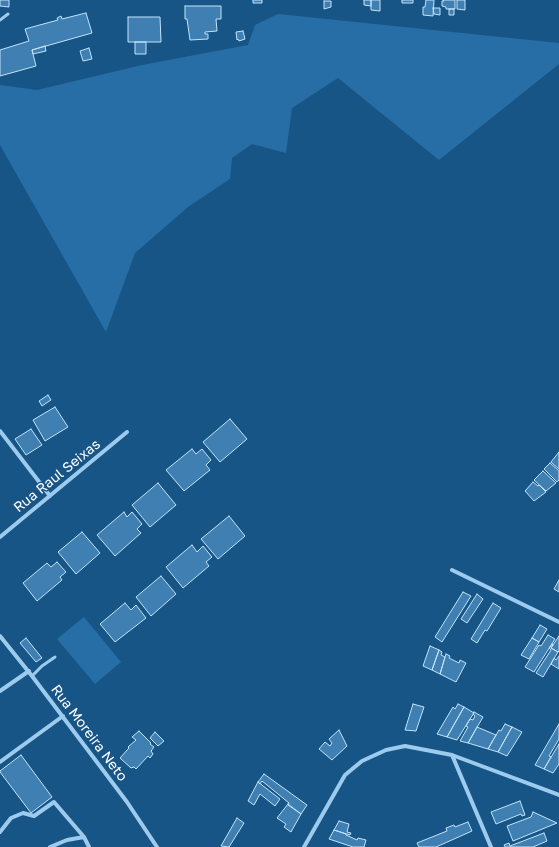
<!DOCTYPE html>
<html>
<head>
<meta charset="utf-8">
<style>
	body { margin:0 }
	canvas { display:block; background:#175587 }
</style>
</head>
<body>
<canvas width="559" height="847"></canvas>
<script>
const g = document.querySelector('canvas').getContext('2d');
g.lineJoin = 'round';
function fill(path, color) { g.fillStyle = color; g.fill(path, 'evenodd'); }
const shape = rows => new Path2D(rows.map(r => 'M' + r).join(''));
function strokePath(path, color, width, dash) { g.strokeStyle = color; g.lineWidth = width; g.lineCap = dash ? 'butt' : 'round'; g.setLineDash(dash || []); g.stroke(path); }
function drawText(font, color, halo, rows, align = 'center') {
  g.font = font + ' "Golos Text",sans-serif'; g.lineWidth = 3; g.setLineDash([]); g.textBaseline = 'middle'; g.strokeStyle = halo; g.fillStyle = color; for (const [text, x, y, turn = 0] of rows) {
    g.save(); g.translate(x, y); g.rotate((+turn || 0) * Math.PI / 180); g.textAlign = isNaN(turn) ? turn : align; if (halo) g.strokeText(text, 0, 0); g.fillText(text, 0, 0); g.restore();
  }
}
fill(shape([
	[278,14,559,43,559,64,439,160,338,78,292,108,286,153,252,144,232,158,230,179,188,207,135,253,106,332,0,145,0,85,37,90,142,65,248,45,255,25],
	[84,617,121,662,95,684,57,639]
]), '#266ea5');
const building = shape([
	[0,0,9,0,9,7,0,6,0,0],
	[253,0,262,0,262,3,253,3,253,0],
	[364,0,371,0,371,6,364,5,364,0],
	[371,0,380,0,380,11,371,10,371,0],
	[402,0,413,0,413,3,402,3,402,0],
	[426,0,434,0,433,16,423,15,423,7,425,7,426,0],
	[443,0,455,0,455,9,446,9,446,7,442,6,442,1,444,1,443,0],
	[457,0,465,0,465,10,457,9,457,0],
	[324,1,331,1,331,7,324,9,324,1],
	[185,6,221,6,221,19,216,19,217,31,205,32,205,34,208,34,208,39,190,40,187,19,185,19,185,6],
	[433,8,440,8,440,15,434,14,433,8],
	[449,9,454,9,454,15,449,15,449,9],
	[86,13,92,33,32,50,36,66,0,76,0,50,29,41,25,29,58,20,57,18,61,16,62,19,86,13],
	[128,17,160,17,161,42,128,42,128,17],
	[243,31,245,39,239,41,238,39,237,40,236,32,243,31],
	[135,42,146,42,146,54,135,54,135,42],
	[45,46,46,51,33,54,32,50,45,46],
	[89,48,92,59,83,61,80,51,89,48],
	[48,395,51,400,42,406,39,401,48,395],
	[55,407,68,427,45,441,33,420,55,407],
	[230,419,247,439,220,462,203,442,230,419],
	[31,429,42,445,26,455,15,439,31,429],
	[192,449,196,454,202,449,211,460,206,465,210,470,184,491,166,470,192,449],
	[559,452,559,469,551,462,559,452],
	[550,463,559,471,559,480,557,482,544,469,550,463],
	[543,471,556,483,546,491,534,480,543,471],
	[533,482,538,486,539,485,546,492,534,501,525,491,533,482],
	[158,483,176,505,150,527,132,505,158,483],
	[124,512,127,517,132,512,142,524,137,529,141,533,115,556,97,535,124,512],
	[229,516,245,536,218,559,201,539,229,516],
	[82,532,100,553,76,574,58,552,82,532],
	[192,545,197,552,203,546,212,557,206,562,209,566,183,588,166,567,192,545],
	[57,562,66,572,60,577,62,580,37,601,23,583,47,563,51,567,57,562],
	[161,576,176,594,151,616,136,597,161,576],
	[559,580,559,592,554,589,559,580],
	[463,592,471,596,442,642,435,637,463,592],
	[477,594,483,599,467,623,461,619,477,594],
	[125,603,131,610,136,605,146,618,115,642,100,624,125,603],
	[493,603,501,608,487,631,485,630,477,643,471,639,493,603],
	[540,625,547,629,539,642,532,638,540,625],
	[548,635,555,639,534,672,525,667,539,645,541,646,548,635],
	[559,636,559,651,558,652,551,648,559,636],
	[26,638,42,658,36,662,20,643,26,638],
	[532,638,539,642,529,659,521,655,532,638],
	[552,644,553,645,551,648,558,652,543,677,536,673,551,650,549,648,552,644],
	[430,646,439,650,432,670,423,666,430,646],
	[439,650,442,652,441,655,445,657,440,674,432,670,439,650],
	[446,654,450,656,449,658,459,663,460,660,466,663,456,682,440,674,446,654],
	[559,656,559,669,551,664,554,658,556,660,559,656],
	[413,704,424,707,416,731,405,730,413,704],
	[458,704,464,707,447,737,437,734,453,707,455,709,458,704],
	[464,707,474,713,470,719,457,740,447,737,464,707],
	[474,712,483,717,468,743,460,741,468,727,466,726,470,719,473,720,475,716,473,714,474,712],
	[505,724,512,727,498,752,488,749,499,730,501,731,505,724],
	[559,724,559,739,549,756,551,757,544,769,535,765,559,724],
	[477,727,496,735,488,749,468,743,477,727],
	[512,727,522,732,507,756,498,752,512,727],
	[339,730,347,746,332,760,319,749,325,742,330,746,332,743,329,739,339,730],
	[139,731,151,743,150,744,154,747,151,751,153,754,150,758,148,756,136,769,134,767,131,768,120,758,129,748,128,747,136,740,132,737,139,731],
	[155,732,164,741,158,746,150,738,155,732],
	[559,744,559,764,553,773,544,769,559,744],
	[21,755,52,797,31,813,0,772,0,771,21,755],
	[264,774,307,805,301,814,288,805,289,803,262,781,260,784,258,782,264,774],
	[258,782,280,799,275,806,260,794,254,805,248,801,258,782],
	[520,801,525,815,522,816,521,814,496,824,491,812,520,801],
	[288,804,301,814,291,832,284,827,286,824,277,818,288,804],
	[533,812,557,823,513,841,507,826,531,817,533,812],
	[237,818,244,823,229,847,221,846,237,818],
	[339,821,349,824,347,832,351,833,350,835,334,830,339,821],
	[468,822,472,831,436,847,419,847,417,843,447,831,446,828,454,825,455,827,468,822],
	[334,830,346,834,346,835,357,840,358,838,366,840,364,847,353,847,329,839,334,830],
	[544,833,547,841,533,847,505,847,504,845,509,843,510,846,544,833]
]);
fill(building, '#3f7fb1');
strokePath(building, '#c3e3fa', 1);
strokePath(shape([
	[0,20,8,14],
	[32,676,42,666,55,657]
]), '#9dcbee', 3);
strokePath(shape([
	[0,431,50,496],
	[0,537,127,432],
	[452,570,559,622],
	[0,636,32,676,127,802,157,847],
	[0,691,29,671],
	[452,755,491,847],
	[0,762,63,716],
	[0,832,11,818,23,813,34,816,54,802,84,837,89,847],
	[50,847,67,840,84,837],
	[304,847,345,775,362,761,386,750,405,746,452,755,559,795]
]), '#9dcbee', 4);
drawText('14px', '#fff', '#175587', [
	["Rua Raul Seixas",57,476,-39],
	["Rua Moreira Neto",89,733,53]
]);
</script>
</body>
</html>
